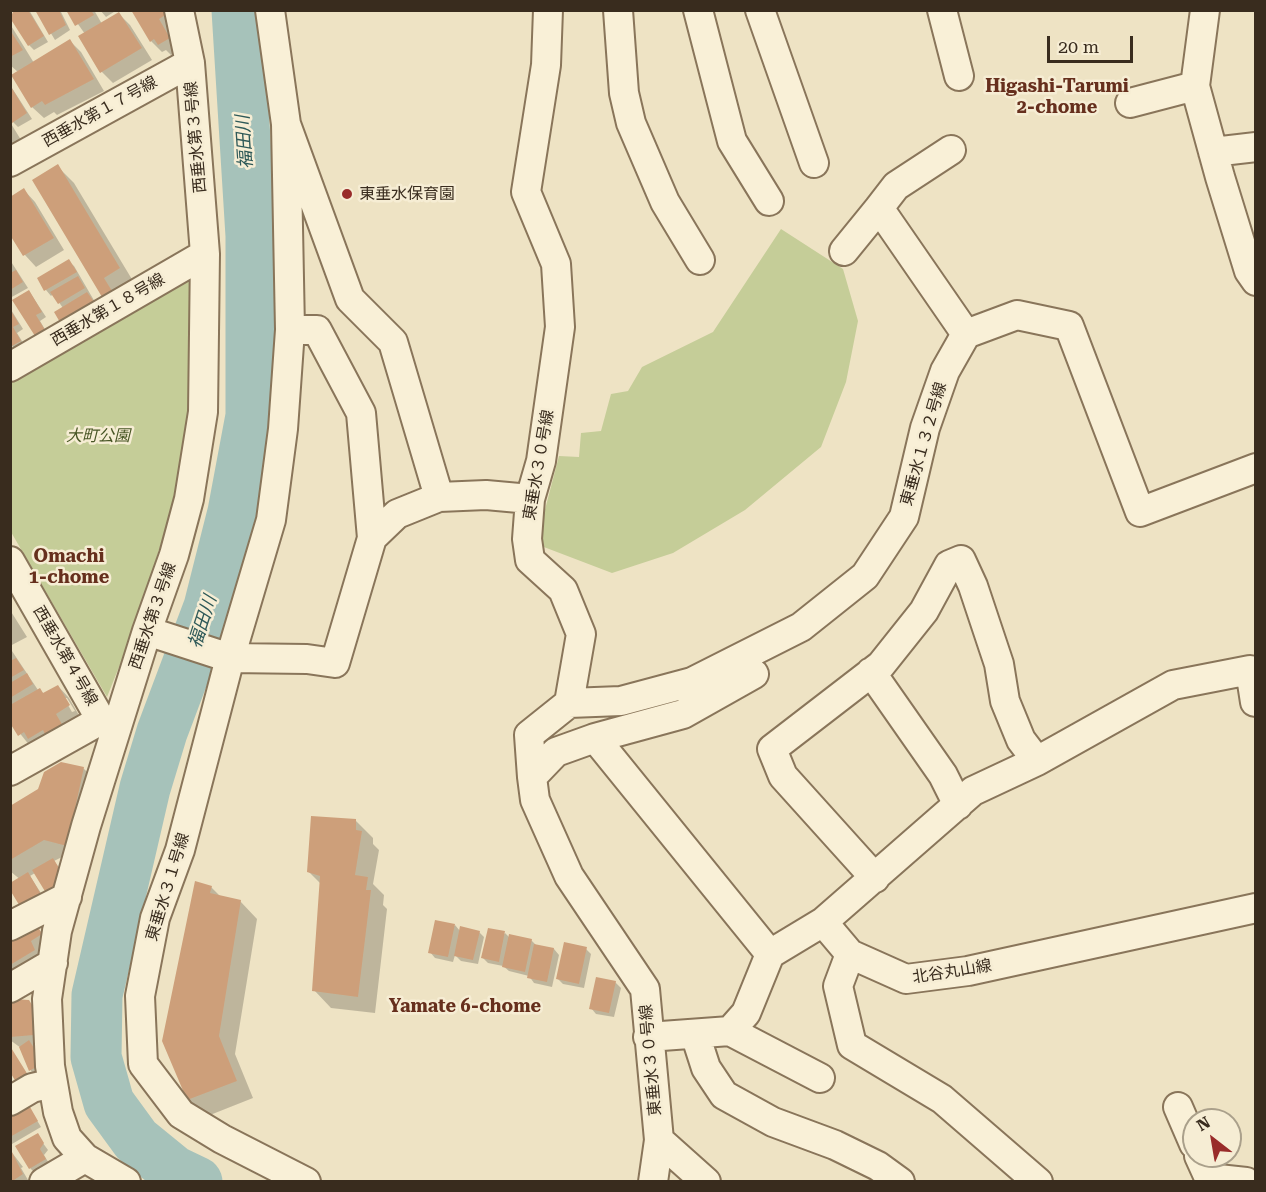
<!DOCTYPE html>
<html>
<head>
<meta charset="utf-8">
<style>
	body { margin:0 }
	#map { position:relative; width:1266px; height:1192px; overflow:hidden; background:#eee3c4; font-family:"Roboto Serif",serif }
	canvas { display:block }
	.frame { position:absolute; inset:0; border:12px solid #392c1e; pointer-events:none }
	.north { position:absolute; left:1182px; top:1108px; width:60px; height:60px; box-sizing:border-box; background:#f6edd4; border:2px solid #aaa08b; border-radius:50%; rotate:329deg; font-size:16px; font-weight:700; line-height:24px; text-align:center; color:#392c1e }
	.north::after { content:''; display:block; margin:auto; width:21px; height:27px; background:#992c2a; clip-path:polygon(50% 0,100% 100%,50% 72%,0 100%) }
	.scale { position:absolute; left:1047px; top:36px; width:86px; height:27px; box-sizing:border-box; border:3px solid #392c1e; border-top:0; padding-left:8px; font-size:18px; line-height:21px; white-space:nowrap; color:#392c1e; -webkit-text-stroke:4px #f6edd4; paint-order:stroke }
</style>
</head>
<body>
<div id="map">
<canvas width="1266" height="1192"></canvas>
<div class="frame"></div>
<div class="north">N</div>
<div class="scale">20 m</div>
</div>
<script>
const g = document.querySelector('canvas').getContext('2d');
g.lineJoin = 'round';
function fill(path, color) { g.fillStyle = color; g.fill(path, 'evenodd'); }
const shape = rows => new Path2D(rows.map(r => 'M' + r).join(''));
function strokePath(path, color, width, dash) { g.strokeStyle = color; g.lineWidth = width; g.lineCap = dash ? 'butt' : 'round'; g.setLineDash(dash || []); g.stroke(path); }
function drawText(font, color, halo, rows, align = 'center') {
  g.font = font + ' "Roboto Serif","Noto Sans JP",serif'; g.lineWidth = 5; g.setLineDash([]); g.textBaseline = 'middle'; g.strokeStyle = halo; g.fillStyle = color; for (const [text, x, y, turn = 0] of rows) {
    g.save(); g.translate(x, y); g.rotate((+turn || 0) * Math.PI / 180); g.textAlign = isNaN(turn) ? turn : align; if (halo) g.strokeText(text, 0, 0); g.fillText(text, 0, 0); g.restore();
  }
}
fill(shape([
	[781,229,843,269,858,321,846,382,821,447,745,510,673,553,612,573,536,544,559,456,579,457,581,433,601,431,611,394,628,391,642,367,713,332],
	[193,276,189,408,179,488,131,637,107,697,11,532,10,382]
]), '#c5cd98');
fill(shape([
	[15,10,29,10,48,42,34,50,29,45],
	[37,10,60,10,70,30,55,40],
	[68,10,94,10,102,24,119,14,130,25,152,60,113,83,102,72,80,37,85,34],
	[100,10,117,10,106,17],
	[174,10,182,23,169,31,180,49,171,55,166,50,162,52,151,41,133,11],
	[10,24,34,63,70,41,81,52,104,91,57,115,54,112,44,118,32,107,18,72,10,65],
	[10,85,32,119,18,127,10,119],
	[10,122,29,153,10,164],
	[57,166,74,183,136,286,120,313,103,296],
	[24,190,35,202,64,250,36,267,25,255,10,232],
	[10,260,28,288,10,298],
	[68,261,74,266,99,309,63,308,53,294,51,296,46,290,39,279],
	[29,291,46,317,40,321,49,336,41,340,36,335],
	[10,308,23,329,17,333,25,346,17,351,10,344],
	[10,610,27,637,10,646],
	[10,648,38,690,45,694,58,686,69,698,80,717,30,746,10,721],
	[64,698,67,698,75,711,72,712],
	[83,768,101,785,84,863,62,857,54,861,64,875,58,894,35,873,30,876,46,901,10,871,10,808],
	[355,820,373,838,373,844,379,850,373,884,384,895,383,905,387,909,375,1013,331,1008,314,990,321,884,308,871],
	[196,883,211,887,221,897,240,901,257,919,235,1054,253,1098,205,1117,188,1099],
	[35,924,52,946,10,975,10,938],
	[455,925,460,931,479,932,484,937,478,964,461,961,455,955,453,962,435,958,430,952],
	[505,933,510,938,531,940,537,946,554,949,559,955,552,987,534,983,529,976,509,971,503,966,488,963,483,958],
	[586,949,591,954,584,988,563,984,558,979],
	[615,982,621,988,614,1017,596,1014,591,1008],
	[28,1001,40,1013,45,1046,34,1047,43,1062,36,1076,31,1071,21,1048,10,1040,10,1008],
	[26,1102,41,1127,12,1144,10,1111],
	[37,1135,48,1150,44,1155,50,1165,35,1173,30,1168],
	[10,1150,23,1167,21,1168,28,1180,25,1182,10,1182]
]), '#0003');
strokePath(shape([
	[197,1182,174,1171,136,1140,109,1103,96,1057,97,995,145,788,162,732,209,607,233,512,251,416,251,236,237,10]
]), '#a6c2ba', 51);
fill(shape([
	[14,10,28,10,44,36,28,46,10,18],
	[35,10,59,10,66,25,49,35],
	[66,10,91,10,94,15,75,26],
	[131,10,173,10,159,19,170,38,158,45,154,39,150,42],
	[119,12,142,48,100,73,78,36],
	[10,30,23,50,10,57],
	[70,39,94,79,45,105,42,101,31,108,11,75],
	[10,85,27,113,12,123,10,121],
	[58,164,120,268,104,278,112,291,102,297,32,180],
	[24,188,54,238,23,256,10,235,10,197],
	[69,259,77,272,44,291,37,278],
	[16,270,23,282,10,290,10,273],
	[78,276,85,288,58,304,50,292],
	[29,290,42,312,36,315,45,330,35,336,12,300],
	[87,292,95,303,61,324,54,312],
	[10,309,19,324,13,327,21,341,10,347],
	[16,658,24,670,10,678,10,661],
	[27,673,33,684,10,698,10,683],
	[58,685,70,705,56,714,63,726,46,736,43,730,28,739,24,732,18,736,10,723,10,705,40,688,43,693],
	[61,762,84,767,67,846,44,840,10,860,10,806,38,789,44,772],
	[311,816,356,819,356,830,362,831,355,875,368,877,366,890,371,890,358,997,312,991,320,876,307,872],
	[53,858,59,868,53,889,46,893,32,870],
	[28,872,42,896,21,908,10,890,10,883],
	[195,881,212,886,210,893,241,900,219,1036,237,1081,187,1100,162,1041],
	[435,920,455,924,448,957,428,953],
	[35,922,42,934,31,941,35,950,10,965,10,936],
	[460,926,480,931,473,960,454,956],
	[488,928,505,931,499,962,481,958],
	[509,934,532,939,525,972,502,967],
	[564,942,587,947,579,984,556,979],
	[534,944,554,948,547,982,527,978],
	[596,977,616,981,609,1013,589,1009],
	[13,999,29,1000,34,1008,34,1035,10,1037,10,1007],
	[29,1040,39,1056,40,1065,29,1071,19,1047],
	[10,1046,28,1075,16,1082,10,1072],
	[26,1100,38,1121,10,1137,10,1109],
	[38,1133,44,1143,40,1149,46,1159,29,1169,15,1146],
	[10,1148,23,1174,11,1182,10,1182]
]), '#cd9f7a');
const minor = shape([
	[270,10,286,124,350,299,393,342,439,497],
	[548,10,546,65,526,192,556,264,560,327,541,461,530,499,527,539,530,560,563,590,581,634,569,703,529,735,532,777,535,800,569,876,645,989,659,1140,653,1182],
	[618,10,624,93,631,123,665,202,700,260],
	[698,10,732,141,769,201],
	[760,10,814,163],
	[942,10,959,76],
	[1205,10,1195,86,1220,177,1249,271,1256,281],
	[1130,103,1195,86],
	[951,150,896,186,879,208,966,334],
	[1213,152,1256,147],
	[10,162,190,63],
	[844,251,879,208],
	[290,330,317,330,361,413,372,538],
	[10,367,205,254],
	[10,561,101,720],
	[147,631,230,658,271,520,283,429,290,330,286,124],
	[871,672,943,775,958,805],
	[754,674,683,714,595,738,770,954],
	[569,703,621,701,692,682,801,627,865,576,904,517,925,428,945,371,966,334,1017,315,1069,326,1140,512,1256,468],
	[10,771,101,720],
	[532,777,556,752,595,738],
	[875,878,783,776,772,749,881,665,924,611,949,565,961,560,973,586,999,664,1005,701,1021,740,1037,761],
	[823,922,973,791,1037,761,1173,685,1250,670,1255,702],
	[10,926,67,897],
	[850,954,838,986,852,1045,942,1099,1038,1182],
	[10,988,53,963],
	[730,1031,820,1078],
	[695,1034,706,1068,724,1095,773,1122,835,1145,878,1166,900,1182],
	[648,1037,730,1031,746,1013,770,954,823,922,850,954,906,979,968,971,1256,908],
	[10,1101,32,1088,53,1083],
	[1178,1107,1194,1144],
	[659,1140,706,1182],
	[1199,1156,1209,1178,1246,1182],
	[44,1182,85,1158],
	[126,1182,85,1158,67,1138,58,1112,50,1066,47,999,57,931,86,826,147,631,174,555,189,499,203,412,205,254,190,63,179,10],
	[306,1182,222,1139,181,1114,143,1064,140,996,155,918,180,850,230,658,307,659,335,663,372,538,397,514,439,497,486,495,530,499]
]);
strokePath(minor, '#89755a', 32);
strokePath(minor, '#f9f0d7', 28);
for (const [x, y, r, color] of [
	[347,194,6,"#992c2a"]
]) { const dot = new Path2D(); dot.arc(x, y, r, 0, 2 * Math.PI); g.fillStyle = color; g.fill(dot); strokePath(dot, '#f6edd4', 2); }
drawText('16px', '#392c1e', '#f6edd4', [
	["西垂水第１７号線",100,112,-29],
	["西垂水第３号線",196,137,-95],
	["西垂水第１８号線",108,310,-30],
	["東垂水１３２号線",924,444,-74],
	["東垂水３０号線",539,465,-80],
	["西垂水第３号線",153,616,-71],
	["西垂水第４号線",65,656,60],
	["東垂水３１号線",168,887,-73],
	["北谷丸山線",952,972,-9],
	["東垂水３０号線",651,1060,-95]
]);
drawText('16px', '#392c1e', '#f6edd4', [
	["東垂水保育園",359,194]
], 'left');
drawText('italic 16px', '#485625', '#f6edd4', [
	["大町公園",98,436]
]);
drawText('bold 18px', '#662f1d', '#f6edd4', [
	["Higashi-Tarumi",1057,87],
	["2-chome",1057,108],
	["Omachi",69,557],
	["1-chome",69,578],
	["Yamate 6-chome",465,1007]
]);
drawText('italic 18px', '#2e5958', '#f6edd4', [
	["福田川",245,142,-94],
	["福田川",203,622,-72]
]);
</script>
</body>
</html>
